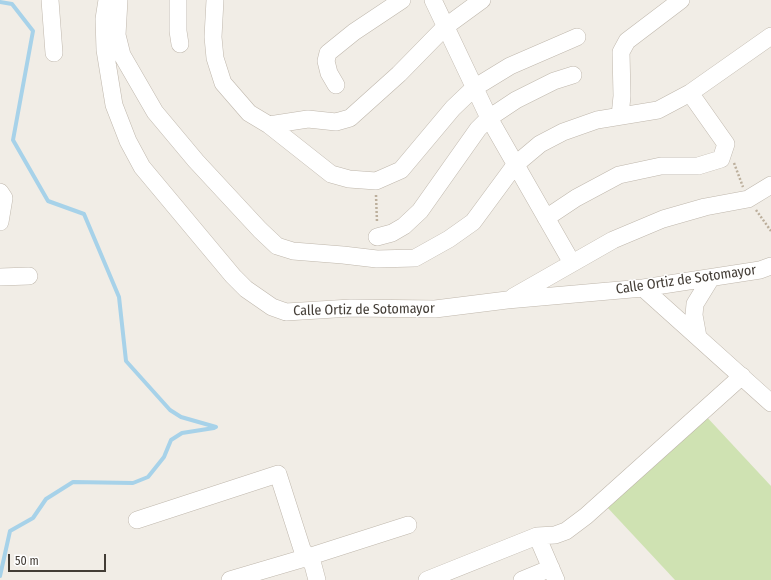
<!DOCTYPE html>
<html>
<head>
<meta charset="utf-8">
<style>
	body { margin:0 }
	#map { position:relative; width:771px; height:580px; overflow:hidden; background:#f1ede6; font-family:"Fira Sans Condensed",sans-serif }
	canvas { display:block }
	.scale { position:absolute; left:8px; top:554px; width:98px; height:18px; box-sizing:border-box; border:2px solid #433d36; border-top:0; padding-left:5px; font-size:12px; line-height:14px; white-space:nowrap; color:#433d36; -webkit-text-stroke:3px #fff; paint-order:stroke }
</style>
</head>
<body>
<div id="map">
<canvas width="771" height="580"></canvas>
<div class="scale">50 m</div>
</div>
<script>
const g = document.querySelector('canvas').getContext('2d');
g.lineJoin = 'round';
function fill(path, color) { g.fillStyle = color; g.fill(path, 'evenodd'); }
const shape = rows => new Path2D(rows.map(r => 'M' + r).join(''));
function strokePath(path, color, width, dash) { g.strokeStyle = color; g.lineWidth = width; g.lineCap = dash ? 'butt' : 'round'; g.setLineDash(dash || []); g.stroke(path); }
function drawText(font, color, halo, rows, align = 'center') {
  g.font = font + ' "Fira Sans Condensed",sans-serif'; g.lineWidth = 3; g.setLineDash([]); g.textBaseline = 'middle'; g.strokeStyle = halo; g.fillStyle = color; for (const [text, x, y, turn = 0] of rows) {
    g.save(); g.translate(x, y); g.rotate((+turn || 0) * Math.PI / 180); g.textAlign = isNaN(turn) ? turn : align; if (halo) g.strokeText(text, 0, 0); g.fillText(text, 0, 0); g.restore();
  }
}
fill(shape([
	[704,414,771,486,771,580,675,580,606,506]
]), '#cfe2b2');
strokePath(shape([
	[0,2,12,4,33,31,13,140,48,201,84,214,119,297,126,361,170,410,181,417,216,427],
	[0,576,10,531,33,518,46,499,73,482,133,483,148,477,164,457,171,440,182,433,214,428]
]), '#a7d2e9', 4);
const minor = shape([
	[50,0,54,53],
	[107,0,104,19,105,50,114,105,128,141,142,167,233,276,246,289,272,307,286,312,351,308,435,309,507,300,643,288,760,270,771,266],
	[119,0,117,35,122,55,155,112,196,161,260,230,277,246,293,251,343,255,377,259,415,258,449,239,473,222,515,165,540,144,563,132,597,120,658,110,690,93,771,36],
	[178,0,178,31,180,44],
	[215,0,213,37,215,58,223,83,249,113,269,125,308,119,336,122,350,118,399,74,445,27,482,0],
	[433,0,489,118,572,263],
	[336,85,329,73,326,61,328,53,354,32,402,0],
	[620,116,622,96,621,52,627,41,681,0],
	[269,125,331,174,349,179,376,181,401,170,453,108,474,88,510,66,577,37],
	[0,192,4,198,0,222],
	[546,218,576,198,619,175,661,166,698,166,721,159,726,144,690,93],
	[377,237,392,233,404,226,420,211,478,129,489,118,516,100,554,81,573,75],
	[0,277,29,276],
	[643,288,771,403],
	[513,297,613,240,663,219,705,207,748,199,771,185],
	[698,337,694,315,695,304,711,278],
	[137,520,278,474,302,549,313,565,317,580],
	[537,536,556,580],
	[230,580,308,557,408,525],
	[427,580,537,536,555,535,566,531,586,516,742,376],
	[522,580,551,568]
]);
strokePath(minor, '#bfb7ac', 18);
strokePath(shape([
	[734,163,743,187],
	[376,195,377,222],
	[756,210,771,231]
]), '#bcaf9c', 2.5, [2, 2]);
strokePath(minor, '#fff', 17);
drawText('14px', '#433d36', '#fff', [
	["Calle Ortiz de Sotomayor",686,280,-8],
	["Calle Ortiz de Sotomayor",364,310,-1]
]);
</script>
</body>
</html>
